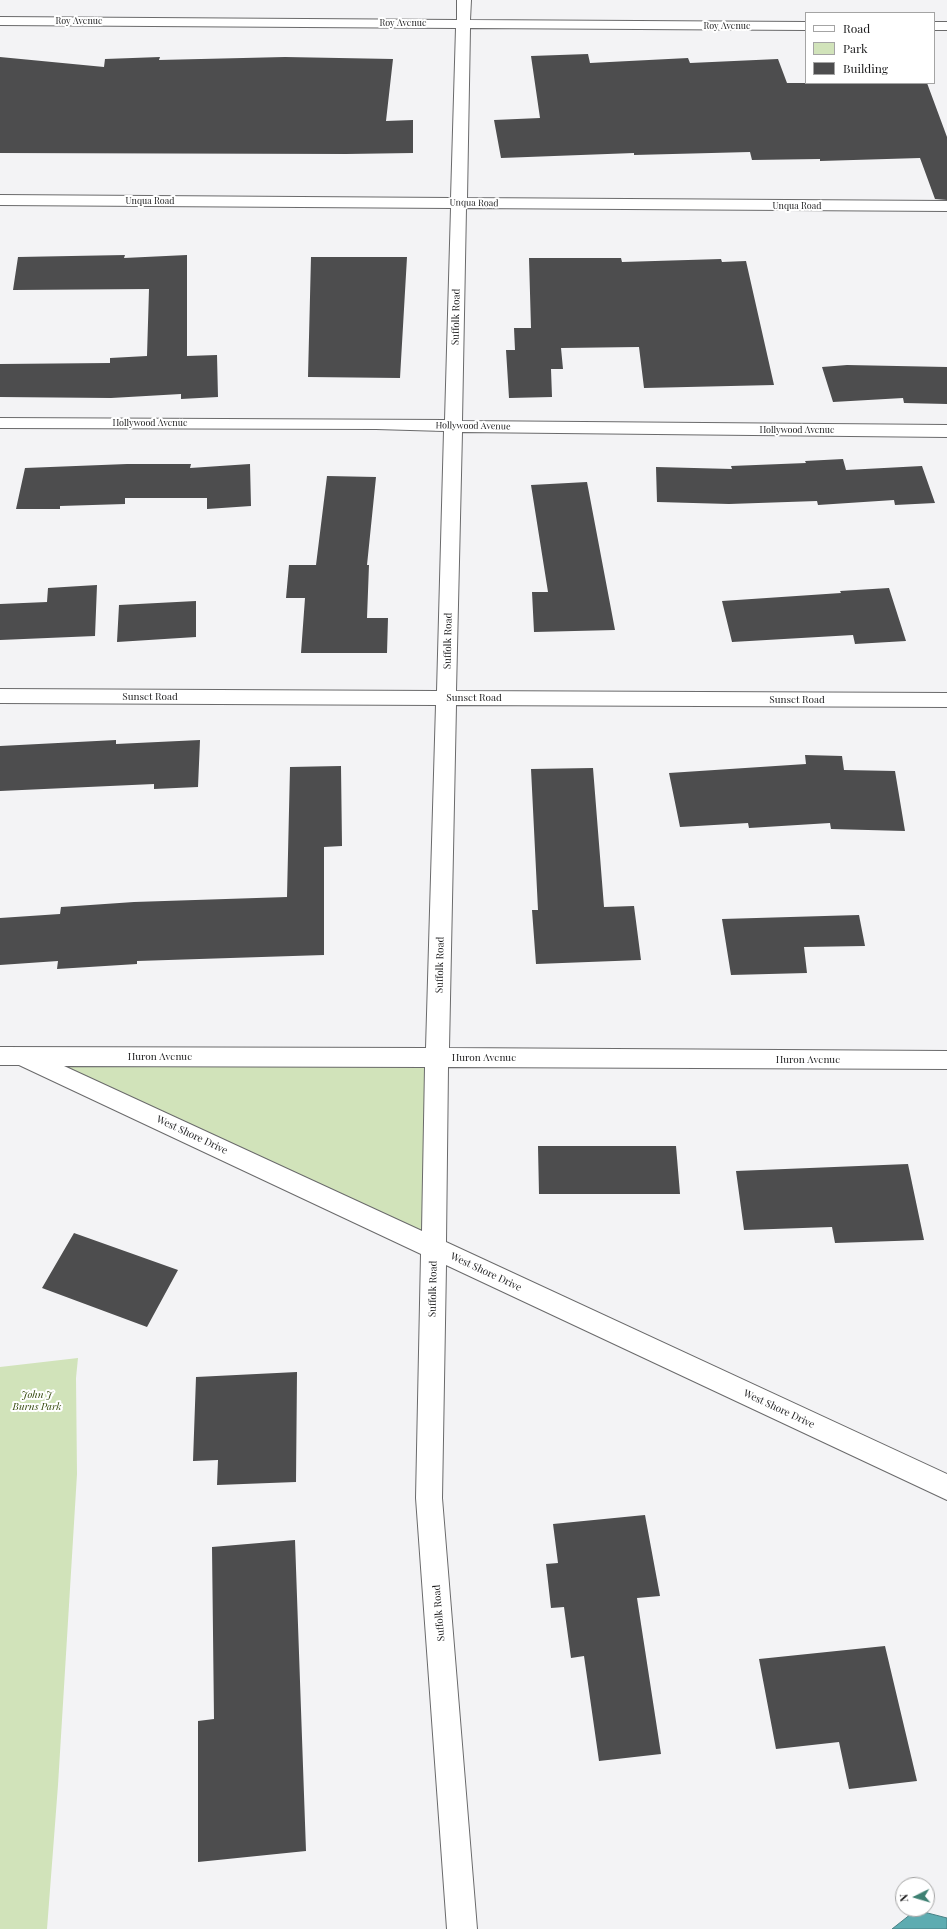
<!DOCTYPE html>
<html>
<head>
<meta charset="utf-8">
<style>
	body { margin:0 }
	#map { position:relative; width:947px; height:1929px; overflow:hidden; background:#f3f3f5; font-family:"Playfair Display",serif }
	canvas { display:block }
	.legend { position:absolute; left:805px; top:12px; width:130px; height:72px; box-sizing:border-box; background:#fff; border:1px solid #a4a4a4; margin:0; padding:5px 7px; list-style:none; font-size:12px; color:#1b1b1c }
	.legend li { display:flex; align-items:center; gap:8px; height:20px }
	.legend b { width:20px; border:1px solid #a4a4a4 }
	.north { position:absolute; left:895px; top:1877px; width:40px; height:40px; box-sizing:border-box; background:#fff; border:1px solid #a4a4a4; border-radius:50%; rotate:265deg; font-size:11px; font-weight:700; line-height:16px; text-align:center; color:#1b1b1c }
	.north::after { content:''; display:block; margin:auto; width:14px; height:18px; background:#3e8173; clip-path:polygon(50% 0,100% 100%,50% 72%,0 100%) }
</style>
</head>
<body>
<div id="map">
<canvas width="947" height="1929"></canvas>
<ul class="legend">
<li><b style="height:5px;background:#fff"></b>Road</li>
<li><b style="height:11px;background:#d1e3ba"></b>Park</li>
<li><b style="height:11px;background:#4d4d4e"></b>Building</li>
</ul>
<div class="north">N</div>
</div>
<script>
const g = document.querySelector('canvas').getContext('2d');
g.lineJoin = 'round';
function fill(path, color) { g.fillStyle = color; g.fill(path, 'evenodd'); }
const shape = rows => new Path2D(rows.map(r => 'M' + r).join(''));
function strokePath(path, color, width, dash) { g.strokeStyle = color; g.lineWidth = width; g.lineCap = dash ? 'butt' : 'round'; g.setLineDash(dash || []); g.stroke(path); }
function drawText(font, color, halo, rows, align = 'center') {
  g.font = font + ' "Playfair Display",serif'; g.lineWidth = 4; g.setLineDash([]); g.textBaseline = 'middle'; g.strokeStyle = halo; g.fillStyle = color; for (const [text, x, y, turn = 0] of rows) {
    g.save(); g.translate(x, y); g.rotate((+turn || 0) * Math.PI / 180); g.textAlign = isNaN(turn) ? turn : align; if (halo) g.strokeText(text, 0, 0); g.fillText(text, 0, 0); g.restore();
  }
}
fill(shape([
	[58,1064,428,1064,422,1234],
	[78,1358,76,1378,77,1474,58,1785,47,1929,0,1929,0,1367]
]), '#d1e3ba');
const water = shape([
	[916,1910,947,1918,947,1929,892,1929,916,1910]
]);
fill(water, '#5dacb1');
strokePath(water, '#498084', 1);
fill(shape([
	[588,54,590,63,688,58,690,63,778,59,787,83,927,83,947,137,947,200,935,199,920,158,820,161,820,159,752,160,750,152,634,155,634,153,501,158,494,120,540,118,531,56],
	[0,57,104,67,105,59,160,57,159,60,285,57,393,59,386,121,413,120,413,153,346,154,0,153],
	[125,255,124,258,187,255,187,356,217,355,218,397,181,399,181,394,111,398,0,397,0,364,110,363,110,358,147,356,149,289,13,290,18,257],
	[311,257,407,257,400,378,308,377],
	[529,258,621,258,622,262,721,259,722,262,746,261,774,385,644,388,639,347,561,348,563,369,551,369,552,397,509,398,506,350,515,350,514,328,531,328],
	[847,365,947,367,947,404,904,403,903,398,833,402,822,367],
	[843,459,846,470,922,466,935,503,895,505,894,500,818,505,817,501,729,504,657,502,656,467,732,469,731,466,806,463,805,461],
	[127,464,191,464,190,468,250,464,251,506,207,509,207,498,125,498,125,504,60,506,60,509,16,509,25,468],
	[327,476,376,477,367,565,369,565,367,618,388,618,387,653,301,653,305,598,286,598,289,565,316,565],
	[587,482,615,630,534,632,532,592,548,592,531,485],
	[97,585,95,636,0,640,0,604,47,602,48,588],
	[889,588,906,641,855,644,853,635,732,642,722,601,841,593,840,591],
	[196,601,196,637,117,642,119,605],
	[116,740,116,744,200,740,198,787,154,789,154,784,0,791,0,746],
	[805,755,842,756,844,770,895,771,905,831,831,829,830,823,749,828,748,823,680,827,669,773,806,764],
	[341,766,342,846,324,847,324,955,137,961,137,964,57,969,58,961,0,965,0,918,60,914,61,907,134,902,287,897,290,767],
	[593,768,604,907,634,906,641,960,536,964,532,910,538,910,531,769],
	[859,915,865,946,804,947,807,973,731,975,722,919],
	[538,1146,676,1146,680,1194,539,1194],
	[908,1164,924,1240,835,1243,832,1227,744,1230,736,1171],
	[74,1233,178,1270,147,1327,42,1288],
	[297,1372,296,1482,217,1485,218,1460,193,1461,196,1377],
	[645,1515,660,1596,637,1598,661,1754,599,1761,584,1656,571,1658,564,1607,551,1608,546,1564,558,1563,553,1524],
	[295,1540,306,1851,198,1862,198,1721,214,1719,212,1547],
	[885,1646,917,1781,849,1789,839,1742,776,1749,759,1659]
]), '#4d4d4e');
const minor = shape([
	[457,0,471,0,470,20,806,22,806,30,470,28,467,198,947,201,947,211,466,208,462,421,947,425,947,437,462,432,456,691,947,693,947,707,456,705,449,1048,947,1051,947,1069,448,1067,446,1242,947,1474,947,1500,446,1265,442,1498,477,1929,447,1929,416,1498,421,1254,19,1065,0,1065,0,1047,426,1048,436,705,0,703,0,689,437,691,444,431,376,429,0,428,0,418,445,420,451,208,0,205,0,195,451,198,456,28,0,25,0,17,457,20,457,0],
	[64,1066,425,1067,422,1231,64,1066],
	[934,22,947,22,947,30,934,30,934,22]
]);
strokePath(minor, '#6a6a6b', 2);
fill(minor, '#fff');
drawText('9px', '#1b1b1c', '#fff', [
	["Roy Avenue",79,21],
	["Roy Avenue",403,23],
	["Roy Avenue",727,26],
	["Unqua Road",150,201],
	["Unqua Road",474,203,1],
	["Unqua Road",797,206],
	["Hollywood Avenue",150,423],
	["Hollywood Avenue",473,426,1],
	["Hollywood Avenue",797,430]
]);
drawText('10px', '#1b1b1c', '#fff', [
	["Suffolk Road",456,317,-89],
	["Suffolk Road",448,641,-89],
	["Sunset Road",150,697],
	["Sunset Road",474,698],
	["Sunset Road",797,700],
	["Suffolk Road",440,965,-89],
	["Huron Avenue",160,1057],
	["Huron Avenue",484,1058],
	["Huron Avenue",808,1060],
	["West Shore Drive",192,1135,25],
	["West Shore Drive",486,1272,25],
	["Suffolk Road",433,1289,-89],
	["West Shore Drive",779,1409,25],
	["Suffolk Road",439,1613,-95]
]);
drawText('italic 10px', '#35490d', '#fff', [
	["John J",37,1395],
	["Burns Park",37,1407]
]);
</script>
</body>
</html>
